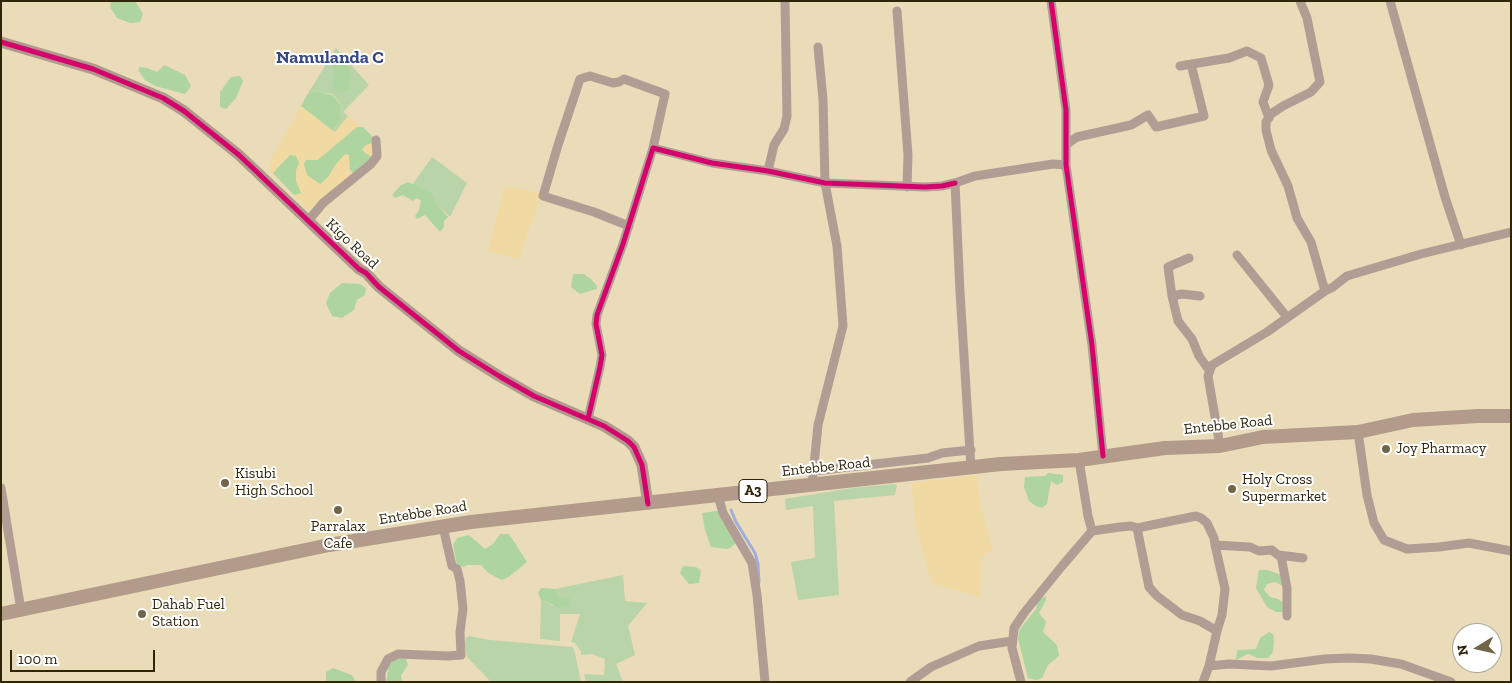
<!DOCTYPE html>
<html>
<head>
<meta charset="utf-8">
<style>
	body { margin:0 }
	#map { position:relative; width:1512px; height:683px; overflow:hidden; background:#eadcb8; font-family:"Zilla Slab",serif }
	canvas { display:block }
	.frame { position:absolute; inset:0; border:2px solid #2f260a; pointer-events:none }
	.north { position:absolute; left:1452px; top:623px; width:50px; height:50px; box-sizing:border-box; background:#fff; border:1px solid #aca89d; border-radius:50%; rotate:261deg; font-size:14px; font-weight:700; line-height:20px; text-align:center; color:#2f260a }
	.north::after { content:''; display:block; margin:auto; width:18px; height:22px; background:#706647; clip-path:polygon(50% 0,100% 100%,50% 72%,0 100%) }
	.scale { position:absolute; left:10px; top:650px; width:145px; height:22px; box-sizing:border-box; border:2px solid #2f260a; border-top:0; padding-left:6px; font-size:15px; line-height:18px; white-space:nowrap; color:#2f260a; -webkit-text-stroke:4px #fff; paint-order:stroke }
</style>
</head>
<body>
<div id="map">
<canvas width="1512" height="683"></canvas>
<div class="frame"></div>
<div class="north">N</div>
<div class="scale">100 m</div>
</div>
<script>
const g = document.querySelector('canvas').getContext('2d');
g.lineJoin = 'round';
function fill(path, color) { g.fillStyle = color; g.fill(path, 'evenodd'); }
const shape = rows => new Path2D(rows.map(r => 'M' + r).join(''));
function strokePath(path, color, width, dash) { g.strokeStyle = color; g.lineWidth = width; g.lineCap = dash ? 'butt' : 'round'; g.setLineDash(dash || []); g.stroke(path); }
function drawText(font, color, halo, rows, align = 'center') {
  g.font = font + ' "Zilla Slab",serif'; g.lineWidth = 4; g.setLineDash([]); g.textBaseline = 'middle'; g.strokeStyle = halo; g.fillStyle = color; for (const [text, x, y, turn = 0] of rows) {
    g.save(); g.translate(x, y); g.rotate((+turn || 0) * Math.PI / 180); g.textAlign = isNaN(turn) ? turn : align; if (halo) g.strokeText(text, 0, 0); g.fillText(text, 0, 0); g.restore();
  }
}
fill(shape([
	[301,106,335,132,348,116,374,139,374,154,314,209,308,209,268,170,274,153],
	[505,186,540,193,539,200,519,259,488,251],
	[977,475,980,507,993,548,981,558,980,597,932,583,915,525,912,483]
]), '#f0daa1');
fill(shape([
	[336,48,369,85,343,112,348,116,335,132,332,130,341,120,340,103,332,94,317,91,307,95],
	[432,157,467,183,450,217,432,199,410,188],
	[894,484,897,485,895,495,834,501,839,595,798,600,791,562,815,558,813,506,786,510,785,499,852,488],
	[623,575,625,601,647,603,628,626,635,655,616,664,623,682,586,682,584,674,604,675,605,659,592,654,581,655,581,651,575,643,571,642,580,614,560,614,560,641,540,639,541,600,553,606,559,600,555,589],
	[469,636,490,640,572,647,574,649,581,682,491,682,467,657,465,645,466,638]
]), '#b8d4a8');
fill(shape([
	[111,1,135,1,143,14,140,22,130,23,117,18,110,7],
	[335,59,342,59,347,65,352,75,348,90,336,92,332,82,335,70,331,64],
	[164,65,185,75,191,86,185,94,155,86,145,80,138,70,140,67,147,68,157,72],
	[240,76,243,81,236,98,226,109,220,107,220,92,231,77],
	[317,91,332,95,340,104,341,120,332,130,301,106,307,95],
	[357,127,363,127,373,137,372,143,366,145,362,149,365,153,373,158,355,175,350,170,349,155,345,154,336,164,328,177,320,184,307,175,304,164,306,160,318,160],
	[290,155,296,156,299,163,296,170,296,181,301,193,294,195,273,173],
	[408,182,431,193,436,203,448,217,444,221,444,227,440,232,425,215,417,219,415,216,419,210,421,200,416,198,413,201,403,195,395,198,392,195,401,185],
	[573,274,584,274,591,279,597,286,597,289,580,294,571,287],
	[342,283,360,284,366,288,365,295,357,300,354,310,342,318,332,316,326,303,330,293],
	[1048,473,1063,475,1063,482,1057,485,1051,481,1047,504,1042,508,1036,506,1029,501,1024,487,1025,477,1045,476],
	[716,511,725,512,739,541,728,549,711,547,705,530,702,513],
	[500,534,509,534,527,562,510,576,502,580,488,573,481,565,467,565,464,567,457,565,453,545,457,538,469,535,485,549,493,544],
	[683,566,696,567,701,571,699,583,689,584,680,573],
	[1259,570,1267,570,1282,575,1283,586,1275,582,1267,584,1264,590,1270,597,1278,599,1284,603,1283,612,1276,612,1267,607,1256,588],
	[541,588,555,589,559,599,564,597,570,598,569,606,560,608,541,600,538,593],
	[1046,596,1046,600,1039,613,1046,622,1043,632,1057,645,1059,656,1048,665,1042,678,1036,680,1028,678,1018,639,1019,630,1036,609,1038,600],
	[1269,632,1273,634,1274,639,1273,652,1268,658,1258,658,1248,654,1236,660,1237,650,1256,649,1260,638],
	[396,659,406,659,408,665,401,675,402,682,386,682,389,665],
	[333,668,352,675,356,682,326,682,326,672]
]), '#aed4a0');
strokePath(shape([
	[731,510,736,522,755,553,758,564,759,582]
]), '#a0aedc', 3);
strokePath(shape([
	[1051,1,1066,110,1066,165,1092,345,1103,456],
	[1300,1,1307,18,1320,82,1311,92,1283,106,1271,114,1266,122,1266,130,1271,150,1288,186,1297,218,1311,242,1325,291],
	[1390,1,1445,197,1461,245],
	[897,11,908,155,907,187],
	[1180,66,1229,58,1247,51,1261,58,1269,85,1263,102,1269,118],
	[1067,144,1077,137,1131,125,1148,115,1156,127,1204,116,1191,64],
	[768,171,774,145,784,129,787,116,785,1],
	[308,221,323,203,371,164,377,156,376,140],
	[629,226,594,212,543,196,558,145,580,79,590,76,613,83,619,82,624,79,665,94,653,148],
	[1237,255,1287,317],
	[1189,258,1168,267,1172,296,1178,321,1192,339,1199,356,1209,370],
	[1172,296,1182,294,1200,296],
	[588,419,600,367,602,355,596,324,597,315,623,244,653,148,712,163,768,171,825,183,925,187,942,186,955,183],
	[1358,432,1367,495,1374,523,1384,540,1407,549,1439,547,1469,543,1511,551],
	[1220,446,1208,376,1212,365,1267,332,1325,291,1333,287,1347,276,1421,254,1511,232],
	[971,468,960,292,955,183,975,176,1053,164,1066,165],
	[814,471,928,458,942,453,971,450],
	[812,485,818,425,843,326,837,246,825,183,823,99,818,47],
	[1,488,21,610],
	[718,495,723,513,752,563,757,595,765,682],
	[1137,528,1149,587,1157,596,1182,615,1200,621,1217,631,1209,666],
	[1092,531,1120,527,1131,526,1137,528,1196,516,1201,518,1207,523,1214,538,1215,545,1250,547,1259,551,1272,550,1278,555,1303,558],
	[1215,545,1225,589,1222,615,1217,631],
	[1281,556,1287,588,1287,616],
	[381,682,381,672,388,659,398,654,448,656,461,655,460,632,463,609,460,581,457,569,452,566,443,527],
	[910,682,931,667,979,646,1012,641],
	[1021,682,1012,648,1014,628,1024,613,1062,566,1092,531,1088,516,1079,460],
	[1203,682,1209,666,1229,664,1271,666,1325,659,1349,658,1371,659,1401,664,1451,682]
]), '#b29d94', 9);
strokePath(shape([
	[1,42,93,69,163,98,184,111,239,155,359,269,366,273,379,287,459,351,499,376,534,396,604,426,628,441,634,447,642,465,648,504]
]), '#b09a8d', 11);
strokePath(shape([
	[1,614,329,545,471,522,1001,464,1079,460,1165,448,1220,446,1263,437,1358,432,1413,420,1478,416,1511,416]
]), '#b29b8a', 14);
strokePath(shape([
	[1051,1,1066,110,1066,165,1092,345,1103,456],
	[1,42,93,69,163,98,184,111,239,155,359,269,366,273,379,287,459,351,499,376,534,396,604,426,628,441,634,447,642,465,648,504],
	[588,419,600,367,602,355,596,324,597,315,623,244,653,148,712,163,768,171,825,183,925,187,942,186,955,183]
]), '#d6006c', 5);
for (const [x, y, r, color] of [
	[1386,449,5,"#706647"],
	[225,483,5,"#706647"],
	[1232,489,5,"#706647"],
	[338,510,5,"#706647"],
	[142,614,5,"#706647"]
]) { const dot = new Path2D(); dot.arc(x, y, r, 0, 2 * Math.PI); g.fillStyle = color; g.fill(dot); strokePath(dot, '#fff', 2); }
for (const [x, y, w] of [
	[753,491,28]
]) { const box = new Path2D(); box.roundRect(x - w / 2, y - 11.5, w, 23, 4); g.fillStyle = '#fff'; g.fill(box); strokePath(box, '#2f260a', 1); }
drawText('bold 14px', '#2f260a', null, [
	["A3",753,491]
]);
drawText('15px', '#2f260a', '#fff', [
	["Kigo Road",352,244,43],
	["Entebbe Road",1228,425,-6],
	["Entebbe Road",826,467,-6],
	["Entebbe Road",423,513,-9]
]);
drawText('15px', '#2f260a', '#fff', [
	["Joy Pharmacy",1396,449],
	["Kisubi",235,474],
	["High School",235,491],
	["Holy Cross",1242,480],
	["Supermarket",1242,497],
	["Parralax",338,527,"center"],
	["Cafe",338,544,"center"],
	["Dahab Fuel",152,605],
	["Station",152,622]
], 'left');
drawText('bold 18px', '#374983', '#fff', [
	["Namulanda C",330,58]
]);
</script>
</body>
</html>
